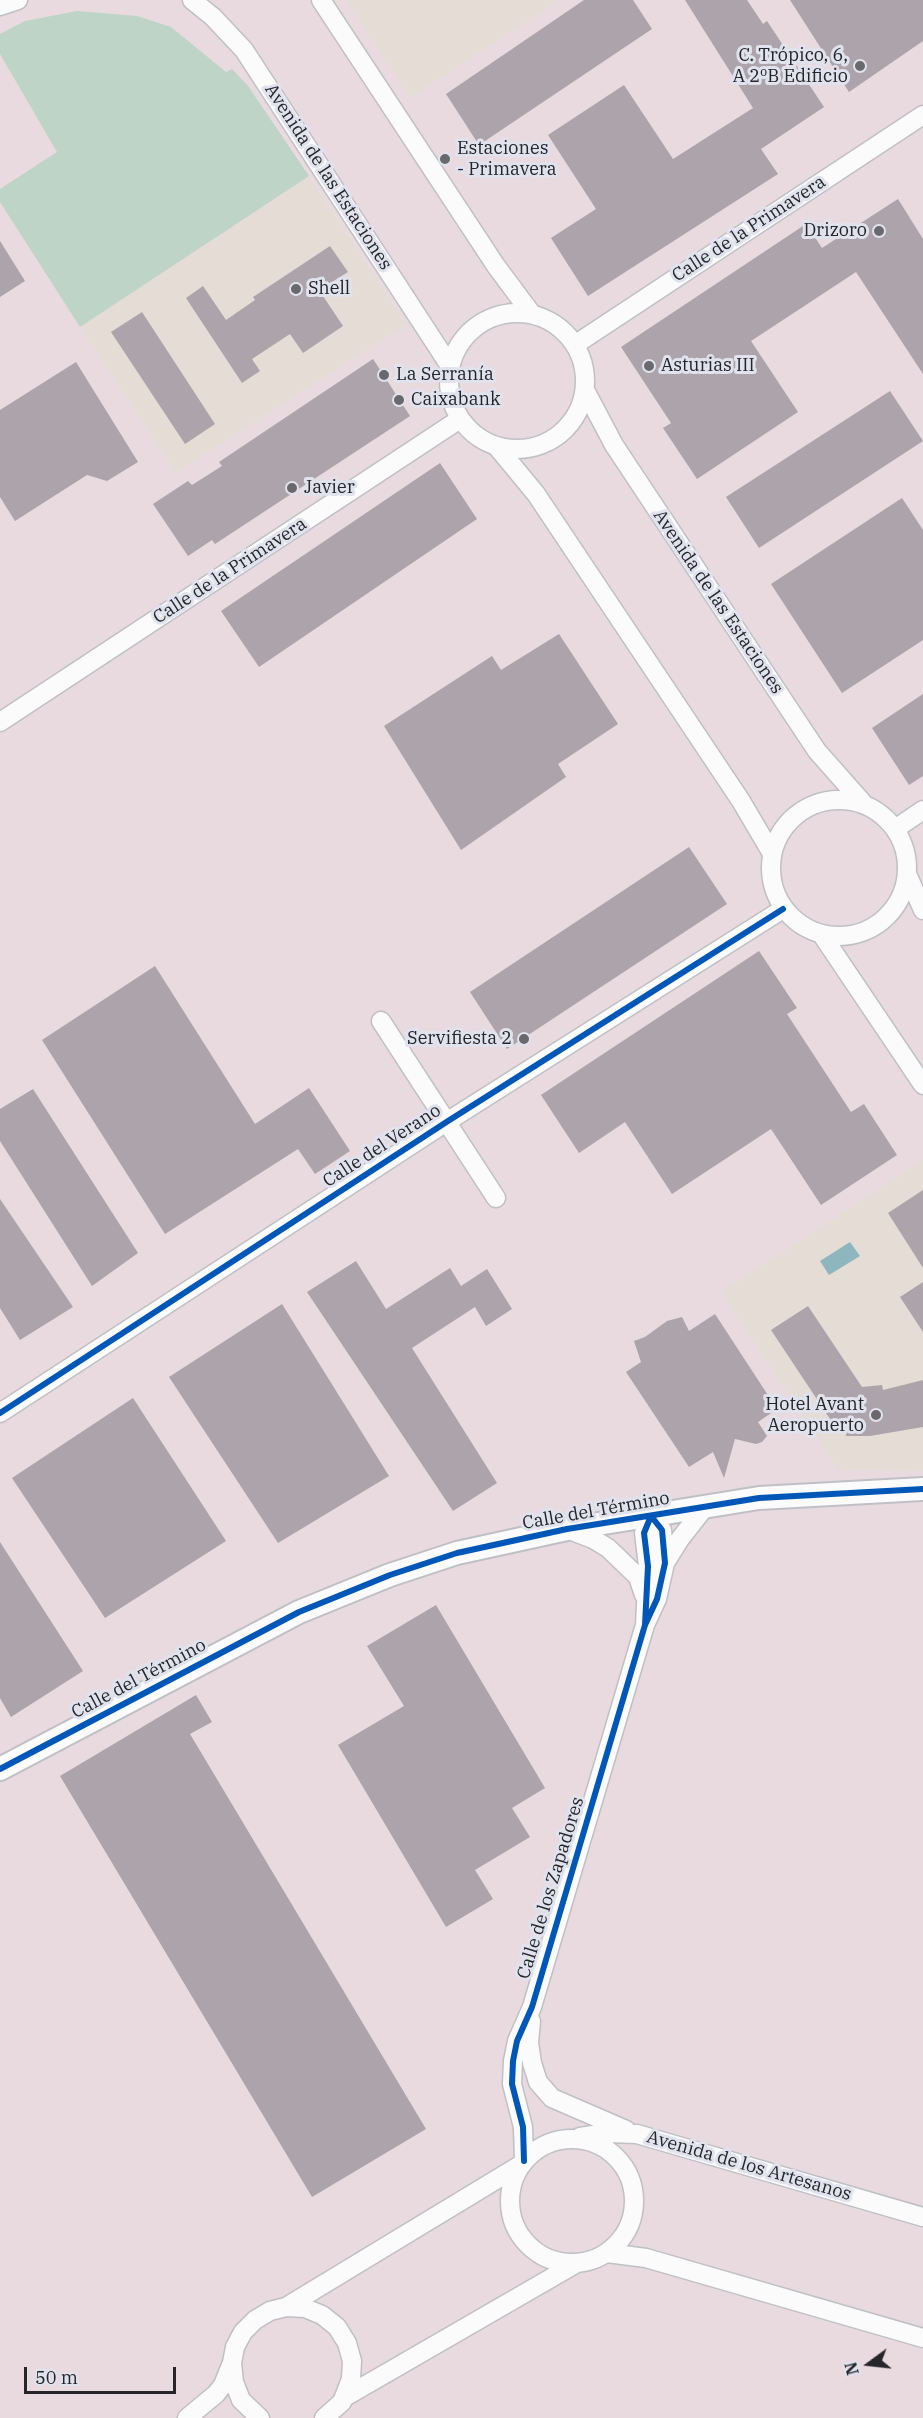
<!DOCTYPE html>
<html>
<head>
<meta charset="utf-8">
<style>
	body { margin:0 }
	#map { position:relative; width:923px; height:2418px; overflow:hidden; background:#e3e4ea; font-family:"IBM Plex Serif",serif }
	canvas { display:block }
	.north { position:absolute; left:839px; top:2334px; width:60px; height:60px; -webkit-text-stroke:4px #e0e2ed; paint-order:stroke; rotate:255deg; font-size:16px; font-weight:700; line-height:24px; text-align:center; color:#25262a }
	.north::after { content:''; display:block; margin:auto; width:21px; height:27px; background:#25262a; clip-path:polygon(50% 0,100% 100%,50% 72%,0 100%) }
	.scale { position:absolute; left:24px; top:2367px; width:152px; height:27px; box-sizing:border-box; border:3px solid #25262a; border-top:0; padding-left:8px; font-size:18px; line-height:21px; white-space:nowrap; color:#25262a; -webkit-text-stroke:4px #e0e2ed; paint-order:stroke }
</style>
</head>
<body>
<div id="map">
<canvas width="923" height="2418"></canvas>
<div class="north">N</div>
<div class="scale">50 m</div>
</div>
<script>
const g = document.querySelector('canvas').getContext('2d');
g.lineJoin = 'round';
function fill(path, color) { g.fillStyle = color; g.fill(path, 'evenodd'); }
const shape = rows => new Path2D(rows.map(r => 'M' + r).join(''));
function strokePath(path, color, width, dash) { g.strokeStyle = color; g.lineWidth = width; g.lineCap = dash ? 'butt' : 'round'; g.setLineDash(dash || []); g.stroke(path); }
function drawText(font, color, halo, rows, align = 'center') {
  g.font = font + ' "IBM Plex Serif",serif'; g.lineWidth = 6; g.setLineDash([]); g.textBaseline = 'middle'; g.strokeStyle = halo; g.fillStyle = color; for (const [text, x, y, turn = 0] of rows) {
    g.save(); g.translate(x, y); g.rotate((+turn || 0) * Math.PI / 180); g.textAlign = isNaN(turn) ? turn : align; if (halo) g.strokeText(text, 0, 0); g.fillText(text, 0, 0); g.restore();
  }
}
fill(shape([
	[346,0,560,0,410,98],
	[309,176,407,324,176,473,80,327],
	[923,1160,923,1471,838,1470,721,1292]
]), '#e4dcd5');
fill(shape([
	[0,0,346,0,410,98,560,0,923,0,923,1160,721,1292,838,1470,923,1471,923,2418,0,2418],
	[310,177,407,324,176,473,80,327]
]), '#e8dade');
fill(shape([
	[77,11,137,16,171,27,226,72,232,69,248,86,309,176,80,327,0,202,0,189,57,152,0,54,0,34,25,21]
]), '#bed4c7');
fill(shape([
	[850,1242,860,1256,829,1275,820,1261]
]), '#8db6bf');
fill(shape([
	[584,0,633,0,652,29,479,145,446,94],
	[685,0,747,0,763,24,767,21,824,107,761,149,778,174,588,296,551,238,596,209,548,135,624,85,673,159,753,108],
	[790,0,923,0,923,41,849,92],
	[898,199,923,239,923,374,856,272,751,341,798,412,697,479,663,428,671,423,621,347,806,224,822,248],
	[0,241,25,281,0,297],
	[330,246,348,272,319,290,343,326,303,353,290,334,252,359,260,371,242,383,186,298,203,286,226,320,255,300,253,297],
	[142,312,215,424,185,444,111,332],
	[373,359,410,416,215,544,212,540,188,556,153,504,188,481,192,485,222,466,219,462],
	[76,362,138,462,107,481,87,475,15,521,0,497,0,410],
	[890,391,923,441,759,548,726,497],
	[440,463,477,519,259,667,221,611],
	[902,498,923,530,923,640,842,693,771,584],
	[559,634,618,724,558,764,566,777,461,850,384,726,492,656,501,670],
	[923,694,923,776,909,785,872,728],
	[689,847,727,904,507,1049,470,992],
	[759,951,797,1008,787,1014,851,1112,864,1104,897,1155,821,1205,771,1129,672,1194,625,1122,579,1153,541,1095],
	[155,966,255,1124,309,1088,350,1151,315,1174,298,1149,165,1234,42,1040],
	[33,1089,138,1253,92,1286,0,1141,0,1109],
	[923,1190,923,1268,888,1213],
	[0,1199,73,1307,20,1340,0,1308],
	[356,1261,386,1309,450,1268,461,1286,487,1269,512,1309,486,1326,475,1307,412,1348,497,1483,453,1511,307,1292],
	[923,1282,923,1332,900,1297],
	[282,1304,389,1476,278,1543,169,1377],
	[808,1306,862,1387,882,1385,883,1390,923,1380,923,1427,870,1436,846,1436,846,1417,834,1425,771,1330],
	[715,1314,777,1409,758,1422,767,1436,762,1442,756,1444,735,1439,724,1478,713,1452,689,1467,626,1372,641,1362,634,1341,645,1337,667,1321,682,1317,689,1331],
	[133,1398,226,1541,105,1618,12,1478],
	[0,1542,83,1671,11,1717,0,1698],
	[436,1605,545,1788,512,1808,530,1837,475,1870,493,1899,446,1927,338,1745,404,1706,367,1646],
	[196,1695,212,1722,190,1734,426,2129,312,2197,60,1776]
]), '#aca4aa');
const minor = shape([
	[192,0,213,17,244,50,450,366],
	[321,0,496,266,531,313],
	[0,6,18,0],
	'449 381a68 68 0 1 1 136 0a68 68 0 1 1-136 0Z',
	[576,344,923,115],
	[586,392,614,445,817,751,863,803],
	[498,448,536,494,741,801,771,852],
	[0,722,460,419],
	'771 868a68 68 0 1 1 136 0a68 68 0 1 1-136 0Z',
	[895,829,923,810],
	[907,874,923,910],
	[822,935,923,1085],
	[381,1021,496,1198],
	[0,1413,448,1121,783,909],
	[567,1529,593,1539,608,1548,638,1577,644,1595],
	[665,1563,680,1539,705,1507],
	[531,2021,529,2043,532,2063,538,2082,552,2098,626,2130],
	[580,2137,606,2133,637,2134,923,2217],
	'510 2201a62 62 0 1 1 124 0a62 62 0 1 1-124 0Z',
	[524,2161,523,2127,512,2084,513,2061,517,2041,532,2007,645,1625,657,1599,665,1563,662,1530,651,1516,644,1533,648,1566,645,1625],
	[607,2253,646,2258,923,2338],
	[286,2307,522,2164],
	[345,2397,577,2263],
	[187,2418,216,2394,223,2385,231,2365],
	[260,2418,241,2400,234,2382,232,2363,235,2347,243,2332,255,2320,270,2311,286,2307,305,2308,322,2315,337,2327,347,2343,352,2361,351,2379,342,2402,324,2418]
]);
const tertiary = shape([
	[0,1769,299,1612,390,1575,457,1553,567,1529,759,1498,923,1489]
]);
strokePath(minor, '#bfc0c5', 21);
strokePath(tertiary, '#bfc0c5', 26);
strokePath(minor, '#fbfbfc', 18);
strokePath(tertiary, '#fbfbfc', 22);
strokePath(shape([
	[0,1413,448,1121,783,909],
	[0,1769,299,1612,390,1575,457,1553,567,1529,759,1498,923,1489],
	[524,2161,523,2127,512,2084,513,2061,517,2041,532,2007,645,1625,657,1599,665,1563,662,1530,651,1516,644,1533,648,1566,645,1625]
]), '#0057b8', 6);
for (const [x, y, r, color] of [
	[860,66,6,"#68686d"],
	[445,159,6,"#68686d"],
	[879,231,6,"#68686d"],
	[296,289,6,"#68686d"],
	[649,366,6,"#68686d"],
	[384,375,6,"#68686d"],
	[399,400,6,"#68686d"],
	[292,488,6,"#68686d"],
	[524,1039,6,"#68686d"],
	[876,1415,6,"#68686d"]
]) { const dot = new Path2D(); dot.arc(x, y, r, 0, 2 * Math.PI); g.fillStyle = color; g.fill(dot); strokePath(dot, '#e0e2ed', 2); }
drawText('18px', '#25262a', '#e0e2ed', [
	["C. Trópico, 6,",848,56,"right"],
	["A 2ºB Edificio",848,77,"right"],
	["Estaciones",457,149],
	["- Primavera",457,170],
	["Drizoro",867,231,"right"],
	["Shell",308,289],
	["Asturias III",661,366],
	["La Serranía",396,375],
	["Caixabank",411,400],
	["Javier",304,488],
	["Servifiesta 2",512,1039,"right"],
	["Hotel Avant",864,1405,"right"],
	["Aeropuerto",864,1426,"right"]
], 'left');
drawText('18px', '#25262a', '#e0e2ed', [
	["Avenida de las Estaciones",328,177,57],
	["Calle de la Primavera",749,229,-33],
	["Calle de la Primavera",230,571,-33],
	["Avenida de las Estaciones",718,602,56],
	["Calle del Verano",382,1146,-33],
	["Calle del Término",596,1511,-10],
	["Calle del Término",139,1679,-28],
	["Calle de los Zapadores",551,1888,-73],
	["Avenida de los Artesanos",749,2166,16]
]);
</script>
</body>
</html>
